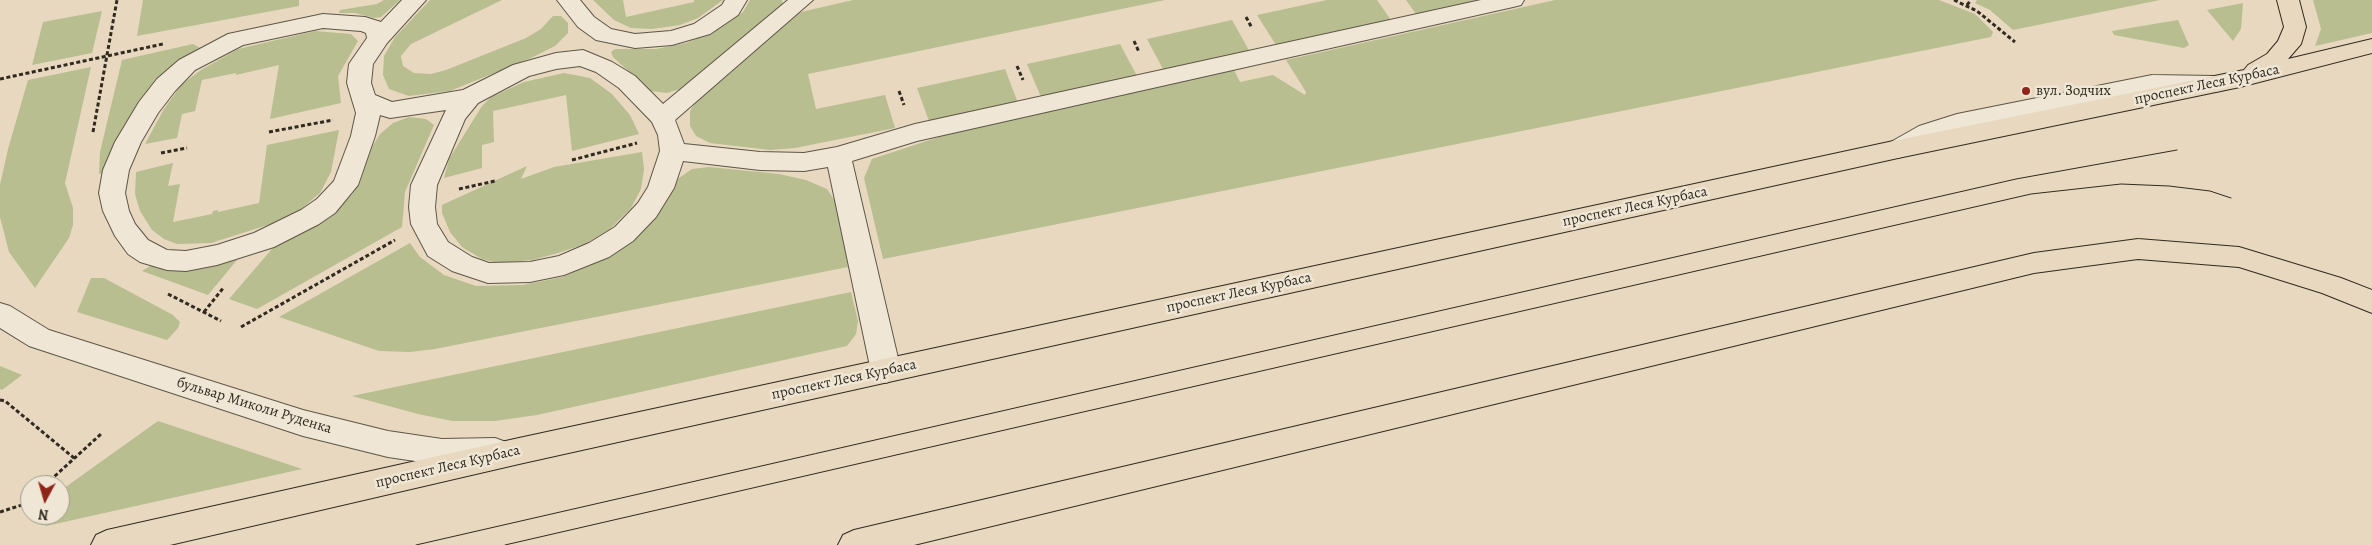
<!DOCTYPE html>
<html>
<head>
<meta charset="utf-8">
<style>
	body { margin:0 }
	#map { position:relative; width:2372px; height:545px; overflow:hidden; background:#e7d8bf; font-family:Alegreya,serif }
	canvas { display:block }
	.north { position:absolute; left:20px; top:475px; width:50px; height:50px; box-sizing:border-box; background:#efe6d5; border:1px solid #a39b8d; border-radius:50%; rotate:186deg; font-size:14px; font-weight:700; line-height:20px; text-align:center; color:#312a20 }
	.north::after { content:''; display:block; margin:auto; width:18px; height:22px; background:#8f2418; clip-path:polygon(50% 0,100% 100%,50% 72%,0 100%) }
</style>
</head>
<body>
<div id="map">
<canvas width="2372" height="545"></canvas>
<div class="north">N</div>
</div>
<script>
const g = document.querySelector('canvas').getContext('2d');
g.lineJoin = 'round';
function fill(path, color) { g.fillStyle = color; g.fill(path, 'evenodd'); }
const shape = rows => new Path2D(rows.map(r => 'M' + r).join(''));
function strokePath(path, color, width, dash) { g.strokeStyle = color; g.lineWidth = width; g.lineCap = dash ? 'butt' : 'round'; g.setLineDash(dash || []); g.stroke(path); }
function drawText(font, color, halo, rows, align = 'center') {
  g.font = font + ' Alegreya,serif'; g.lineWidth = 5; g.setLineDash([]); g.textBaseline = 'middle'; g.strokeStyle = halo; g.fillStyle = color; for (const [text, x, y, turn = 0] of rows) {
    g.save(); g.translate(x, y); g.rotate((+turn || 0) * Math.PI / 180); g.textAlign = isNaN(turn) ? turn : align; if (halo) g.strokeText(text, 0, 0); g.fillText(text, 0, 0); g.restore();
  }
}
fill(shape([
	[143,0,299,0,299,6,137,36],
	[384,0,400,0,381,17,374,18,355,13,339,13,340,10,377,4],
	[430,0,502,0,411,44,401,56,403,66,414,73,431,74,446,70,526,38,541,29,553,16,561,16,568,23,568,33,555,46,531,58,450,91,409,96,389,89,383,75,384,56,395,37],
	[593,0,623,0,626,17,694,2,694,0,723,0,698,18,680,25,652,29,631,28,614,20],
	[750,0,782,0,783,7,680,89,667,93,650,91,613,57,611,52,615,49,656,49,686,43,713,32,743,12],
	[853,0,1165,0,808,74,816,109,885,95,895,128,795,148,770,150,710,143,696,136,690,126,690,111,697,100,797,13],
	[1327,0,1377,0,1391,20,1276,45,1257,15],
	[1406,0,1480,0,1416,14],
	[1555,0,1939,0,1975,14,1993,32,1991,37,883,259,864,178,872,159,954,132,1234,70,1240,82,1273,75,1305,95,1306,92,1286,60],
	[1977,0,2160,0,2013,30,1990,10,1975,3],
	[2313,0,2372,0,2372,33,2315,46,2321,29],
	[2243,3,2241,29,2233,41,2207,10],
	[102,11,92,53,32,65,43,22],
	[1232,20,1250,52,1164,71,1147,39],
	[2178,20,2189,45,2184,48,2114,35,2112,31],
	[315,31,351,34,358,41,338,76,341,103,270,119,279,65,236,75,236,73,202,80,195,111,182,114,177,138,145,144,164,109,182,84,201,70,238,49],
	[193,44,202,49,105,173,99,174,100,152,122,60],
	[1120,44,1137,76,1041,97,1027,64],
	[91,67,65,183,73,208,73,225,69,238,35,288,9,252,0,217,0,185,8,149,28,80],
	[1005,69,1018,103,929,121,917,88],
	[564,73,590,78,612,94,630,115,639,134,572,151,566,95,493,111,494,142,482,145,482,168,444,178,449,159,482,106,491,97,524,82],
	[409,117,426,119,434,125,405,192,402,227,257,309,229,299,277,243,335,210,351,196,359,185,372,147,380,134,393,123],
	[339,130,331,172,320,193,301,209,271,224,211,243,177,244,164,239,152,230,140,211,135,194,136,172,173,163,168,186,180,184,173,222,212,214,213,211,218,210,218,212,259,203,267,145],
	[642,152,644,169,641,189,631,208,610,229,585,244,558,253,533,260,498,263,482,259,462,247,450,232,442,213,442,205,527,166,521,179,554,167],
	[709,167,779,174,806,180,827,189,837,204,848,267,435,349,410,352,379,351,279,317,410,243,420,257,444,275,476,286,523,285,562,277,605,259,631,243,659,213,679,178,692,169],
	[242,254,208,295,142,271,150,266,168,269],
	[91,278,104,278,173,315,180,322,178,328,167,340,77,312],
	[851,292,858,321,856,334,847,346,537,415,495,421,452,421,418,414,352,396],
	[0,366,22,375,2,390,0,389],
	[158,421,302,469,46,526,40,515,60,515,60,491]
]), '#b8be90');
const minor = shape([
	[402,0,426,0,387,43,373,64,371,83,375,95,392,102,463,90,513,65,556,53,583,50,612,62,635,76,663,104,788,0,813,0,675,120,684,144,760,152,804,153,837,147,915,124,1481,0,1524,0,1521,5,1513,7,917,141,852,161,901,371,896,379,886,383,876,379,871,371,828,167,804,171,760,170,683,161,674,188,656,217,633,241,609,257,564,275,530,282,488,283,452,271,428,256,411,224,409,207,411,185,446,110,390,118,380,115,375,136,358,185,335,213,319,224,274,247,217,265,186,271,167,270,140,262,128,254,115,236,103,211,99,193,103,170,115,142,139,102,157,79,179,60,228,34,323,14,365,17,381,22,402,0],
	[323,28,361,31,366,33,367,38,349,64,347,83,356,113,351,136,334,181,317,199,301,210,254,233,217,245,186,251,167,250,148,240,135,224,129,211,125,193,129,170,141,142,158,113,175,91,195,70,243,45,323,28],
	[580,66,596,72,619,88,652,122,658,135,660,151,648,187,638,203,615,227,589,243,559,256,530,262,489,263,472,257,448,242,437,224,435,207,437,185,465,119,478,103,529,76,556,69,580,66],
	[557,0,580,0,594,17,611,29,635,34,671,31,694,24,722,5,725,0,747,0,738,15,710,34,672,45,635,48,596,40,578,27,557,0],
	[2152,75,2215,76,2223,78,2227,84,2223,90,2215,92,2152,91,1961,130,1937,138,1907,155,1898,158,1889,155,1885,149,1889,143,1919,126,1957,114,2152,75],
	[0,303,10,306,49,330,303,410,388,431,442,439,495,438,506,442,510,451,506,460,495,464,442,465,388,457,303,436,29,346,0,328,0,303]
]);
const major = shape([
	[2277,0,2299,0,2306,27,2301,44,2288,59,2372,39,2372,53,2240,87,1898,158,519,464,170,545,91,545,96,535,107,530,519,438,1898,140,2244,70,2248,65,2267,54,2278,41,2284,27,2277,0],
	[2138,239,2239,247,2341,278,2372,290,2372,313,2322,293,2239,267,2138,259,2034,273,914,545,838,545,843,535,854,530,2034,253,2138,239]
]);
strokePath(minor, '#5e5648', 2);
strokePath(major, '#312a20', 2);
strokePath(shape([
	[1954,0,1977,11,2015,42],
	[1967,5,1971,0],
	[1246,17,1252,28],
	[1134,41,1139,52],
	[1017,66,1023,80],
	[0,79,163,44],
	[899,91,904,105],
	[93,132,117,0],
	[269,132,333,120],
	[161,153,187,148],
	[572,160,637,143],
	[459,189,495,181],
	[168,294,221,321],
	[204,312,224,287],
	[241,327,395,240],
	[0,400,5,401,74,458],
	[45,485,101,434],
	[0,512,25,504,30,499]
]), '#312a20', 3, [4, 2.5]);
fill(minor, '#efe6d5');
fill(major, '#e7d8bf');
strokePath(shape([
	[416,545,2016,179,2177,150],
	[505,545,2031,194,2121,184,2169,186,2210,191,2231,198]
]), '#312a20', 1);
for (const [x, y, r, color] of [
	[2026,91,5,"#8f2418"]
]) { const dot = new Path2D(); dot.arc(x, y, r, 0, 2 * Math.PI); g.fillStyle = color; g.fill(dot); strokePath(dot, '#efe6d5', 2); }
drawText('15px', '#312a20', '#efe6d5', [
	["проспект Леся Курбаса",2207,85,-12],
	["проспект Леся Курбаса",1635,207,-12],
	["проспект Леся Курбаса",1239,293,-12],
	["проспект Леся Курбаса",844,380,-12],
	["бульвар Миколи Руденка",254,406,17],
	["проспект Леся Курбаса",448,467,-13]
]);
drawText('15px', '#312a20', '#efe6d5', [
	["вул. Зодчих",2036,91]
], 'left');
</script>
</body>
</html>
